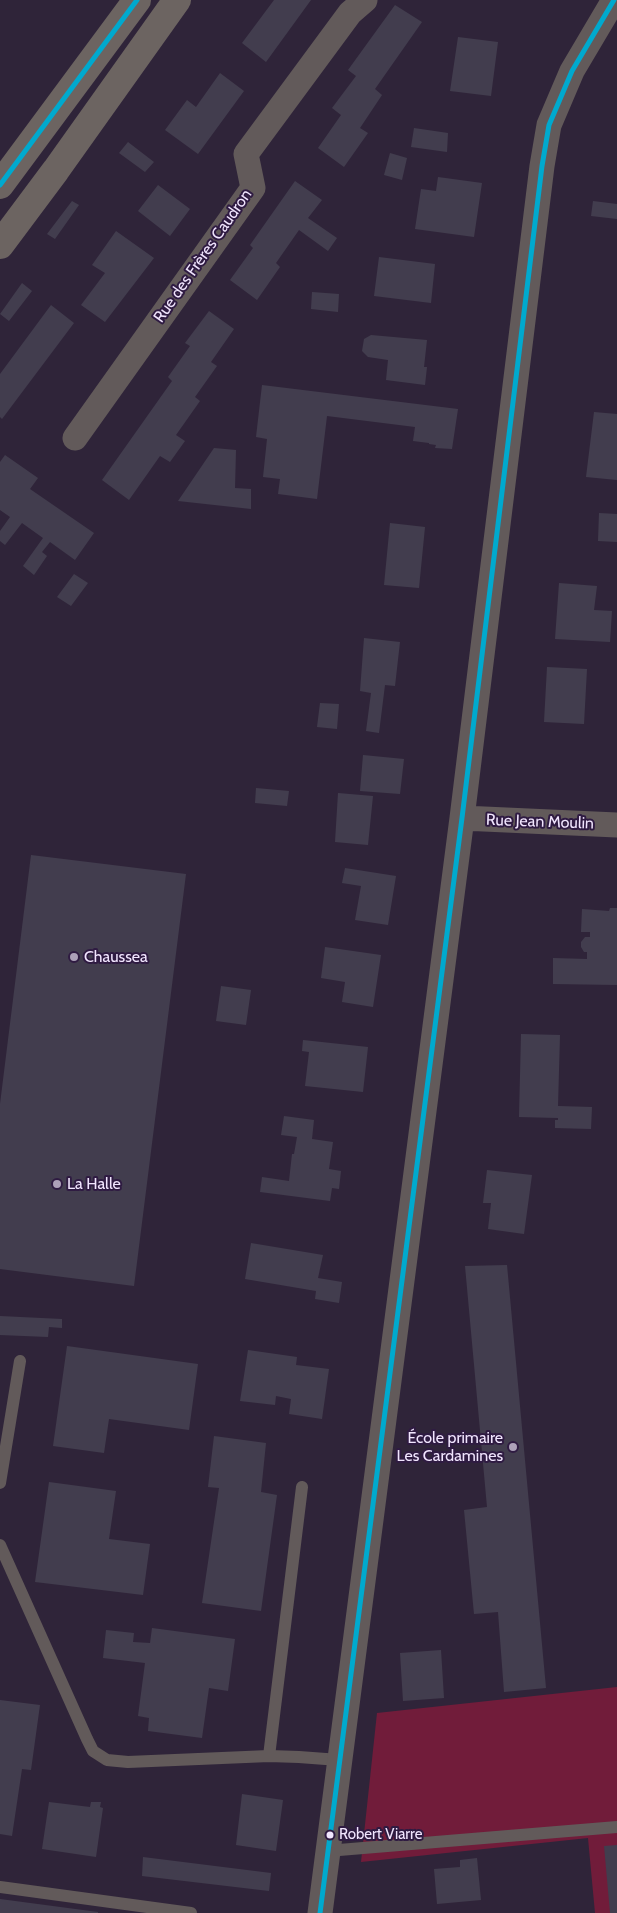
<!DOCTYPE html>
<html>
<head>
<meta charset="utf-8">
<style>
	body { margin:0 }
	canvas { display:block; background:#2f2439 }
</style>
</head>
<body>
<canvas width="617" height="1913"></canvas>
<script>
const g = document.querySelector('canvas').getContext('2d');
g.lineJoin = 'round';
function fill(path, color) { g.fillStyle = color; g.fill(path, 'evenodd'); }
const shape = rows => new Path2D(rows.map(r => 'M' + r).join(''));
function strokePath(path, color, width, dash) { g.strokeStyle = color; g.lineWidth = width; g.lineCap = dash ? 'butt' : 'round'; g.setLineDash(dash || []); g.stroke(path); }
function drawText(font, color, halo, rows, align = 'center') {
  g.font = font + ' Cabin,sans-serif'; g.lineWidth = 4; g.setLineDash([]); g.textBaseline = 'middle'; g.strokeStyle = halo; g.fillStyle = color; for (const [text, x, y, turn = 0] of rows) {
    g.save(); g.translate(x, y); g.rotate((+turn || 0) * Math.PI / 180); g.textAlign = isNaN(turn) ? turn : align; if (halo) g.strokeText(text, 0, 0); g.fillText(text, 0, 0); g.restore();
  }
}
fill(shape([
	[617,1687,617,1913,595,1913,588,1838,361,1862,377,1713]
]), '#711c3a');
fill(shape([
	[274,0,311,0,266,62,242,43],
	[395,5,422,22,375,89,382,95,360,128,368,133,344,167,318,148,341,115,332,108,356,76,348,70],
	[458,37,498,42,491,96,450,91],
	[220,73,244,91,198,154,165,130,187,100,196,107],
	[414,128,448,133,447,152,411,147],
	[128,142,154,162,145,172,119,153],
	[390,153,407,158,402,180,384,175],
	[438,177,482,183,474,237,415,229,421,189,436,191],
	[295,181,322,200,308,218,337,238,328,251,299,230,276,263,280,267,257,300,230,280,253,248,250,245],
	[158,185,190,209,170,236,138,211],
	[72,201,79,205,55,239,47,234],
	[593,201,617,204,617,219,591,216],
	[116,231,154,258,105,322,81,305,105,273,92,265],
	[379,257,435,264,431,303,374,296],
	[22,283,32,291,9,321,0,314],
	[312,292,339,294,338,312,311,309],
	[51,305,74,323,2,419,0,417,0,374],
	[209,311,234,329,211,362,217,366,195,397,200,401,176,435,185,441,170,462,160,456,129,500,102,480,172,381,168,377,190,346,185,343],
	[371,335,427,340,424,367,427,367,425,385,386,380,388,360,368,357,362,351,364,339],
	[262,385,458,409,452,449,435,448,436,445,429,444,429,443,413,441,415,427,327,416,317,499,278,494,280,479,263,477,267,439,256,437],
	[594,412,617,414,617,480,586,477],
	[214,448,236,450,235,488,251,489,251,509,178,501],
	[5,455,38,478,30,489,94,533,75,560,50,542,42,552,47,556,34,575,23,566,43,538,22,523,5,545,0,541,0,531,10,517,0,510,0,462],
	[599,513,617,514,617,542,598,541],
	[390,523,425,527,419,588,384,585],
	[74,574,88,583,71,606,57,597],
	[559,583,597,586,594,610,612,611,610,642,555,639],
	[364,638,400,642,395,686,385,685,379,733,366,731,371,693,360,691],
	[547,667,587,669,584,724,544,722],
	[320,703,339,704,337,729,317,727],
	[363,755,404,759,400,794,360,791],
	[256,788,289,791,287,806,255,803],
	[338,793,373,796,368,845,335,842],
	[31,855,186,874,134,1286,0,1269,0,1104],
	[345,868,396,876,388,925,355,920,361,886,342,883],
	[610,908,617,908,617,985,553,984,553,958,587,959,587,952,584,952,581,947,581,942,585,937,590,937,590,932,581,932,582,909,609,911],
	[325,947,381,955,373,1007,342,1002,345,982,321,978],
	[221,986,251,990,246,1025,216,1021],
	[521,1034,560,1035,558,1106,592,1107,591,1129,555,1128,555,1120,558,1120,558,1118,519,1117],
	[303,1040,368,1047,363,1092,305,1086,309,1052,302,1051],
	[284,1116,314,1120,312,1139,333,1142,329,1169,341,1171,339,1189,332,1188,330,1201,260,1192,262,1177,289,1181,292,1154,294,1154,297,1137,281,1135],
	[487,1170,532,1175,524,1234,488,1229,491,1203,483,1203],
	[251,1243,323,1255,318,1278,342,1282,339,1303,315,1299,316,1291,245,1279],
	[507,1265,546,1688,504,1692,498,1612,474,1614,464,1510,487,1507,465,1266],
	[0,1316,62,1319,62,1328,49,1327,48,1337,0,1335],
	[67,1346,198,1364,189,1430,109,1419,104,1453,53,1446],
	[248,1350,297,1357,296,1365,329,1369,322,1419,289,1414,291,1399,276,1396,275,1405,240,1401],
	[214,1436,266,1443,261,1492,277,1495,261,1611,202,1603,219,1488,208,1487],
	[49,1482,116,1491,109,1539,150,1544,143,1595,35,1582],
	[152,1628,235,1639,228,1691,209,1688,202,1738,148,1731,149,1718,138,1716,145,1663,103,1658,106,1630,134,1633,133,1642,150,1643],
	[441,1650,444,1698,403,1701,400,1653],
	[0,1700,40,1705,31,1770,22,1769,12,1836,0,1834],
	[242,1794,283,1800,276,1851,236,1845],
	[49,1802,90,1807,91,1802,101,1802,100,1807,103,1808,96,1857,42,1849],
	[617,1845,617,1913,610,1913,604,1846],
	[143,1857,271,1873,269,1891,142,1876],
	[477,1858,481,1900,437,1904,434,1869,460,1867,460,1860],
	[0,1899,98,1912,98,1913,0,1913]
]), '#423d4e');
strokePath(shape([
	[0,1483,20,1361],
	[0,1545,87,1739,93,1751,107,1760,128,1762,269,1756,299,1757,339,1760],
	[269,1756,302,1487],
	[327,1851,617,1827],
	[0,1887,191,1913]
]), '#625a5a', 12);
strokePath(shape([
	[75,438,253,188,246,154,350,13,365,0],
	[462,818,617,825],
	[320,1913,462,818,542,166,549,125,572,71,614,0]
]), '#625a5a', 25);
strokePath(shape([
	[0,185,137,0],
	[0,245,56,170,177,0]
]), '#6c6461', 28);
strokePath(shape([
	[0,185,137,0],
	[320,1913,462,818,542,166,549,125,572,71,614,0]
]), '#00a9ce', 5);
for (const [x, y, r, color] of [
	[74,957,5,"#ada1b9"],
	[57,1184,5,"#ada1b9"],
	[513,1447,5,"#ada1b9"],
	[330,1835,4.5,"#f1e5fe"]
]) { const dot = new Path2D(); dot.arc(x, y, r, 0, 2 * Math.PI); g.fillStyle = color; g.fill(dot); strokePath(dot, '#2f1b42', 2); }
drawText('15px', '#f1e5fe', '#2f1b42', [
	["Robert Viarre",339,1835]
], 'left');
drawText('16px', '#f1e5fe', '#2f1b42', [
	["Rue des Frères Caudron",203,256,-55],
	["Rue Jean Moulin",540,822,2]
]);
drawText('16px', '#f1e5fe', '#2f1b42', [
	["Chaussea",84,957],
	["La Halle",67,1184],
	["École primaire",503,1438,"right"],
	["Les Cardamines",503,1456,"right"]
], 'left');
</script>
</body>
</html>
